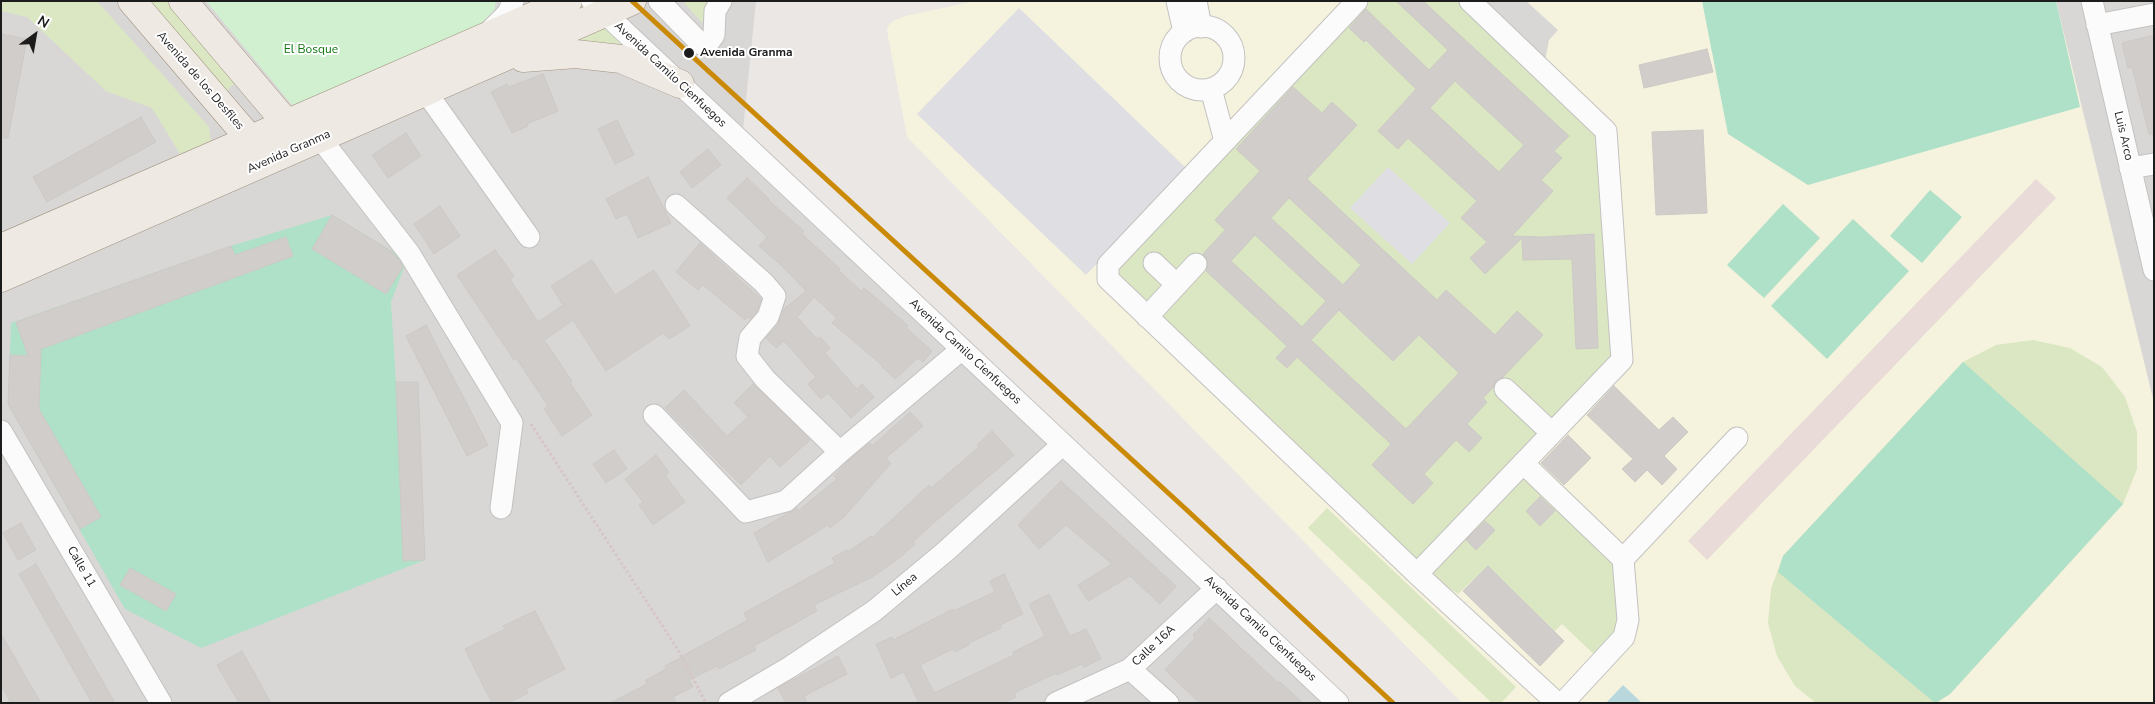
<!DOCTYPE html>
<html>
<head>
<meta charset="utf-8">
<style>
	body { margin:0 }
	#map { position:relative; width:2155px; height:704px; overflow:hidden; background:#eae7e4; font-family:"Nunito Sans",sans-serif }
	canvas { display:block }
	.frame { position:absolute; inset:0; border:2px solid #1c1c1c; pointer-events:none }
	.north { position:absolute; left:10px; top:10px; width:50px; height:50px; -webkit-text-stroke:4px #fff; paint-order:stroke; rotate:32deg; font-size:14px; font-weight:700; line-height:20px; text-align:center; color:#1c1c1c }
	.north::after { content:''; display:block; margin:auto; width:18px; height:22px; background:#1c1c1c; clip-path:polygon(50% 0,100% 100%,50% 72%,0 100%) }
</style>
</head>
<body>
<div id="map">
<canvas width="2155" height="704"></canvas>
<div class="frame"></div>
<div class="north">N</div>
</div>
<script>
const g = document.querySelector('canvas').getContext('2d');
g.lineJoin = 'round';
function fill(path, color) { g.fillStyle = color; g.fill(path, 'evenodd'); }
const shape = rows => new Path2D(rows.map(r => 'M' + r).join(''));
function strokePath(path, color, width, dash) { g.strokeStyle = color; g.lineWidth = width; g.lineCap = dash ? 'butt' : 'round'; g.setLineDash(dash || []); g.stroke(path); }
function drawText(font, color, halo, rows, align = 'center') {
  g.font = font + ' "Nunito Sans",sans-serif'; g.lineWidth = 4; g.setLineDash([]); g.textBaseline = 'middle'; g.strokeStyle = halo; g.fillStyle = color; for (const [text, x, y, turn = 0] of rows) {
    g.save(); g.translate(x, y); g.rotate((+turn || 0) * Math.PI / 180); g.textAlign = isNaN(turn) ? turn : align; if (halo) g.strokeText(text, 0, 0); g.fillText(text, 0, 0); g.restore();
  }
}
fill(shape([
	[1,1,756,1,743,130,1340,703,1,703],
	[2056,1,2154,1,2154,403,2069,60]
]), '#d9d7d6');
fill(shape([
	[975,1,2056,1,2154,403,2154,703,1462,703,907,137,887,31,888,26,893,21,905,16]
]), '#f5f2de');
fill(shape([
	[1470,1,1526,1,1558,30,1549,40,1543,72],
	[473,462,545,586,466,634,448,595,455,477]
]), '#d8d7d6');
fill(shape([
	[2036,179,2056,198,1707,560,1688,541]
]), '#e9dbd7');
fill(shape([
	[1,1,97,1,209,127,211,141,180,154,152,108,106,91,27,17,1,11],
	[149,1,166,1,235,83,225,92],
	[683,1,710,1,702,23],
	[1357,1,1470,1,1606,131,1622,360,1523,463,1623,559,1628,620,1601,661,1562,624,1555,631,1488,566,1458,594,1422,569,1108,265],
	[608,19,650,59,561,46],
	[2033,340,2070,348,2102,367,2125,397,2137,432,2137,469,2123,504,1950,694,1937,703,1816,703,1795,686,1777,656,1768,623,1771,589,1783,556,1963,362,1996,345],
	[1327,508,1516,687,1501,703,1492,703,1308,528]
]), '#dae7c2');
fill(shape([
	[206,1,496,1,493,18,469,32,297,111]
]), '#d1f0cf');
fill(shape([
	[1702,1,2056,1,2080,107,1808,185,1728,134],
	[1930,190,1962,217,1922,263,1890,236],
	[1783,204,1820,238,1764,298,1727,265],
	[332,215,407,260,391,302,396,382,418,382,425,560,201,648,125,609,8,404,11,323,231,246],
	[1853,219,1909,271,1827,359,1771,306],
	[1963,362,2123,504,1950,694,1935,703,1778,572,1783,556]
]), '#afe1c8');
fill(shape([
	[1019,8,1187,169,1086,275,917,114],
	[1388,167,1450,223,1412,264,1350,208]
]), '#dfdee3');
fill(shape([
	[1623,685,1642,703,1606,703]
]), '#b8d8de');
const building = shape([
	[1396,1,1423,1,1569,136,1554,151,1562,158,1541,180,1553,191,1512,236,1543,237,1594,234,1598,348,1576,349,1572,259,1523,260,1522,238,1485,274,1470,258,1487,242,1461,218,1477,201,1408,138,1398,149,1378,131,1416,89,1366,40,1364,42,1349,28,1366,9,1429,70,1448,50,1396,1],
	[1455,81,1524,145,1499,172,1430,108,1455,81],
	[1,34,27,39,8,138,1,138,1,34],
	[2154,35,2154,134,2149,134,2132,67,2128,68,2122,43,2154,35],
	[1707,49,1713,72,1644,88,1639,65,1707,49],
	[543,74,558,111,527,124,528,126,512,133,491,92,507,84,509,87,543,74],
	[1293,87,1322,113,1332,102,1357,125,1307,179,1437,300,1446,290,1495,335,1517,311,1543,335,1503,377,1496,381,1493,388,1483,398,1487,402,1467,424,1482,438,1469,452,1456,440,1424,474,1433,483,1413,504,1372,465,1391,444,1297,357,1287,368,1276,358,1287,346,1206,271,1208,261,1203,254,1225,230,1215,220,1260,171,1236,149,1293,87],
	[1289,198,1361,265,1343,285,1271,218,1289,198],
	[1255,235,1326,301,1302,327,1231,261,1255,235],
	[1339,310,1393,361,1419,335,1459,373,1406,429,1311,340,1339,310],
	[141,117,156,142,47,202,33,177,141,117],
	[617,120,634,155,615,164,598,129,617,120],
	[1703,130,1707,213,1656,215,1652,132,1703,130],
	[406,133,421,156,388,178,372,155,406,133],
	[708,149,721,165,692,188,680,172,708,149],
	[648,177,671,223,638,238,627,214,616,219,606,199,648,177],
	[747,178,769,199,768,200,804,231,802,234,840,269,838,270,861,291,864,288,889,309,908,326,906,328,932,351,923,362,918,358,895,379,882,367,883,366,832,323,837,318,814,297,797,317,818,340,820,337,830,348,825,353,857,389,862,384,874,397,851,418,828,393,821,399,808,384,816,377,784,341,776,348,766,338,778,325,784,309,806,291,782,266,759,246,767,237,727,198,747,178],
	[440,206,460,236,434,254,414,224,440,206],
	[332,215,391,251,399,260,403,267,386,294,312,249,332,215],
	[286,237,293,256,41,349,39,409,101,517,80,529,8,404,10,355,28,356,16,322,231,246,235,255,286,237],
	[700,243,761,299,757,311,750,319,748,317,745,320,703,285,698,290,676,272,700,243],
	[495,250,514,276,510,279,538,322,563,305,551,286,592,260,615,295,654,270,690,326,669,339,663,333,606,371,573,320,544,340,572,381,570,383,592,415,562,436,544,409,548,406,516,358,514,360,457,275,495,250],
	[426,325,488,445,467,456,406,336,426,325],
	[396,382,418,382,425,560,403,561,396,382],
	[753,384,810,440,780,467,770,456,741,485,665,408,684,390,727,436,748,417,734,403,753,384],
	[1614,386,1659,430,1673,417,1688,432,1664,456,1677,469,1662,485,1647,470,1635,482,1622,469,1633,459,1587,415,1614,386],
	[910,412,923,426,886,458,891,463,844,517,830,528,828,525,768,562,754,533,797,508,798,511,837,479,834,476,848,461,870,443,872,446,910,412],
	[992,431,1014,455,931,525,913,542,915,544,898,559,872,577,814,605,817,611,754,646,756,650,719,669,717,666,689,680,693,687,673,697,676,703,610,703,647,684,646,680,666,669,665,666,684,656,684,655,748,620,744,613,835,563,832,558,847,550,848,552,871,536,872,538,929,485,931,488,979,447,977,445,992,431],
	[1568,435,1591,458,1564,485,1541,463,1568,435],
	[614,450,627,469,606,483,593,464,614,450],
	[656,455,669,472,665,475,685,502,653,525,639,505,643,502,625,479,656,455],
	[1061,481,1176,586,1160,604,1130,576,1088,601,1078,585,1112,564,1066,525,1039,549,1018,525,1061,481],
	[1540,497,1555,511,1540,526,1526,511,1540,497],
	[1485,521,1495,530,1476,550,1466,540,1485,521],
	[21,523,36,550,18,560,3,533,21,523],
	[36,564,115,703,92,703,19,574,36,564],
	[1488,566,1564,641,1540,666,1463,591,1488,566],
	[130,568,176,594,166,611,120,585,130,568],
	[1004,574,1023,614,1000,625,1001,628,969,643,969,645,955,652,953,649,920,665,934,693,1014,655,1013,652,1045,636,1029,604,1049,594,1070,636,1086,629,1101,659,1084,667,1082,664,1057,675,1056,673,1014,693,1016,697,1002,703,914,703,918,701,904,672,891,678,876,644,892,637,893,640,953,609,953,611,995,592,990,581,1004,574],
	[535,611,565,669,526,689,528,693,508,703,492,703,465,649,505,629,503,626,535,611],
	[1209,618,1278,683,1280,682,1303,703,1200,703,1165,670,1195,638,1193,635,1209,618],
	[1,634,41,703,11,703,1,685,1,634],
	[242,651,271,703,239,703,217,665,242,651],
	[838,656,847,674,804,696,807,703,786,703,778,688,838,656]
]);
fill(building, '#d1cdcb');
strokePath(building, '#cdc9c5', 1);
const minor = shape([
	[592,1,1338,703],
	[659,1,701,44,709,42,714,35,715,11,721,1],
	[1177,1,1184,32],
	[1196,1,1201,27],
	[1357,1,1108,265,1108,279,1417,574,1622,360,1606,131,1470,1],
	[2092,1,2154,270],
	[2097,25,2154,14],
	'1170 58a32 32 0 1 1 64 0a32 32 0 1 1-64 0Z',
	[488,33,508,13,513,1],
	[1211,89,1225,141],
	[426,92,529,237],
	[320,138,409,253,512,423,501,508],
	[2130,168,2154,164],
	[676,205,764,283,775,296,768,317,750,338,747,356,765,379,840,452],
	[1154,263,1177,285],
	[1147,317,1196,264],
	[1505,389,1552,433],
	[654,415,746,512,786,501,840,452,962,349],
	[1,431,161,703],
	[1523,463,1623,559,1628,620,1624,637,1563,703],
	[1623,559,1737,438],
	[1417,574,1557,703],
	[1130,669,1168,703],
	[729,703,790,667,874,611,946,551,1063,444],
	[1056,703,1130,669,1217,588]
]);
const major = shape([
	[132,1,261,152],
	[183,1,299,138],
	[523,58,576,54,621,59,680,84],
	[1,248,568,1],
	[1,278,632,1]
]);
strokePath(minor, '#c3c2c0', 23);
strokePath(major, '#a09381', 29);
strokePath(shape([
	[531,424,678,650,706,703]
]), '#d5c6c5', 3, [2.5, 2.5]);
strokePath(minor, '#fcfbfb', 21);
strokePath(major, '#efe9e3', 28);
strokePath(shape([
	[632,1,1189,512,1393,703]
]), '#cb8a06', 5);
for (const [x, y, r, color] of [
	[689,53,6,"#1c1c1c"]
]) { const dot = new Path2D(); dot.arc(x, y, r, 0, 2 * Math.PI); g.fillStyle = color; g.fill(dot); strokePath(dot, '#fff', 2); }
drawText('12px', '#0d770d', '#fff', [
	["El Bosque",311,50]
]);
drawText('bold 12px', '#1c1c1c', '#fff', [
	["Avenida Granma",700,53]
], 'left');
drawText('12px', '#1c1c1c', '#fff', [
	["Avenida Camilo Cienfuegos",670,75,43],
	["Avenida de los Desfiles",200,81,49],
	["Luis Arco",2123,136,77],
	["Avenida Granma",289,152,-24],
	["Avenida Camilo Cienfuegos",965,352,43],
	["Calle 11",81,567,60],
	["Línea",905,585,-40],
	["Avenida Camilo Cienfuegos",1260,629,43],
	["Calle 16A",1154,646,-43]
]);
</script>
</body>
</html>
